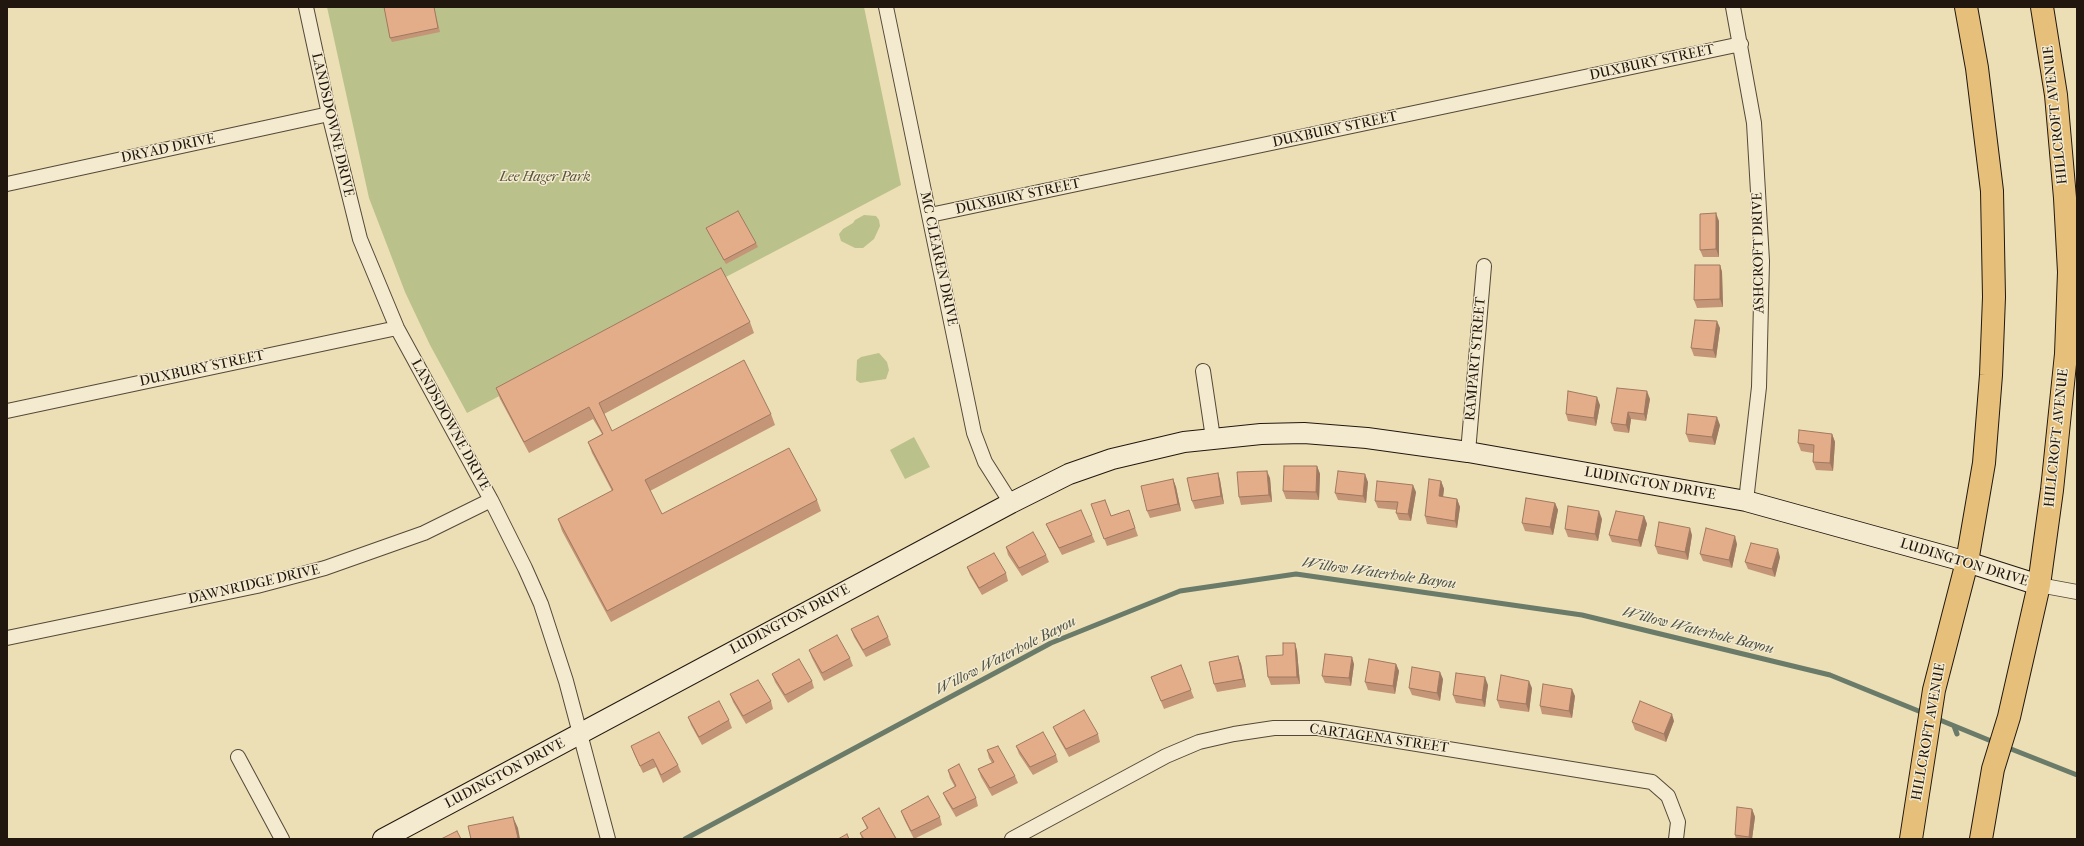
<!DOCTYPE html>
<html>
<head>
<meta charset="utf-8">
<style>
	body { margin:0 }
	#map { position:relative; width:2084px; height:846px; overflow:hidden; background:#ecdfb5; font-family:"IM FELL French Canon",serif }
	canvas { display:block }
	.frame { position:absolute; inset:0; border:8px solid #21170e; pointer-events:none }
</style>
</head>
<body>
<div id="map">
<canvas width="2084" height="846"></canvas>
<div class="frame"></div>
</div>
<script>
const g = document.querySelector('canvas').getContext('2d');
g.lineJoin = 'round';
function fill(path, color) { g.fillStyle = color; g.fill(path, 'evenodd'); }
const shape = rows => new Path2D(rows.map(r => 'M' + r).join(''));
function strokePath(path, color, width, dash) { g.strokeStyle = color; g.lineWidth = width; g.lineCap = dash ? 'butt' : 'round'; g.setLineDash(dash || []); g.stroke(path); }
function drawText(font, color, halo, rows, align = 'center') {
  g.font = font + ' "IM FELL French Canon",serif'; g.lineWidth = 3; g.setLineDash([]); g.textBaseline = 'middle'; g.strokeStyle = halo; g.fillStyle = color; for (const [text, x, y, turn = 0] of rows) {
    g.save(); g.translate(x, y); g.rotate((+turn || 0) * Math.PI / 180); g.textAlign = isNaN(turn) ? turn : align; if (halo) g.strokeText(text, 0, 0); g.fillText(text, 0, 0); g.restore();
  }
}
fill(shape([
	[327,7,864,7,901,185,467,413,430,345,405,292,369,198],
	[864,215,876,216,879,220,880,226,874,239,863,248,855,248,841,241,839,234,843,229,853,223,855,220],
	[879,353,887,362,889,370,886,379,860,383,856,380,857,360,861,357],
	[914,437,930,467,905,479,890,450]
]), '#bbc18b');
strokePath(shape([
	[1935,718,1996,743],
	[1954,726,1957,734],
	[2006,747,2077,775],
	[685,839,1051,643,1180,591,1296,574,1582,615,1830,675,1926,714]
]), '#6a7b6a', 5);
const street = shape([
	[306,7,329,114,360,239,397,328,491,500,525,568,541,604,566,681,608,839],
	[886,7,974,433,985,462,1011,503],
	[1733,7,1754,123,1762,261,1759,387,1746,501],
	[7,184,329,114],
	[930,215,1741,44],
	[1203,371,1213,438],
	[7,411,397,328],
	[1468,452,1484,266],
	[2039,585,2077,592],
	[7,638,257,586,325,568,424,533,491,500],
	[238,757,282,839],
	[1012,839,1166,756,1199,742,1234,734,1274,728,1318,728,1652,782,1668,796,1678,822,1676,839]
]);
const secondary = shape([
	[383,839,1011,503,1069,474,1112,459,1184,442,1261,434,1304,433,1367,438,1468,452,1746,501,1967,562,2039,585]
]);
const primary = shape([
	[1911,839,1934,690,1967,562,1984,463,1991,375,1994,297,1992,191,1977,68,1966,7],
	[1981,839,1993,769,2009,717,2039,585,2052,490,2066,354,2069,272,2065,198,2056,95,2042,7]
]);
strokePath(street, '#544938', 16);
strokePath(secondary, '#21170e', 22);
strokePath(primary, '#21170e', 24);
strokePath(street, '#f3eacf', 14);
strokePath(secondary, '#f3eacf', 20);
strokePath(primary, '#e6c07a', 22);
fill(shape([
	[384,7,434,7,440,32,392,42,390,38],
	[1719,221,1719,257,1703,257,1700,250],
	[706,228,756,243,758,247,726,264,708,232],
	[1720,265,1722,272,1723,307,1697,308,1694,300],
	[750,322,754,333,604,414,612,431,771,414,775,425,650,491,662,514,817,500,821,511,611,622,562,531,558,519,612,491,592,453,588,442,602,434,593,419,529,453,500,399,496,388],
	[1720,328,1716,358,1694,356,1691,348],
	[1617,388,1650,399,1646,421,1631,419,1629,433,1614,431,1611,423],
	[1600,405,1596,426,1568,421,1566,414],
	[1720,425,1715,445,1689,442,1686,434],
	[1832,434,1835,442,1833,471,1816,470,1813,462,1813,453,1801,451,1798,443],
	[1317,466,1320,474,1319,500,1286,499,1283,491],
	[1218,473,1220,480,1224,504,1195,509,1192,501],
	[1270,478,1272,502,1241,505,1239,497],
	[1173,479,1176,487,1181,511,1150,518,1147,511],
	[1441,481,1444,489,1443,497,1457,499,1460,507,1457,528,1427,524,1425,516],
	[1368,482,1366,503,1338,500,1335,493],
	[1416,492,1411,521,1399,520,1396,513,1397,510,1378,508,1375,501],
	[1555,503,1558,510,1553,535,1525,531,1522,523],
	[1091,504,1111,516,1129,510,1138,536,1107,546],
	[1644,516,1647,524,1641,547,1612,542,1609,535],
	[1602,519,1598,541,1568,537,1565,529],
	[1046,524,1092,535,1095,542,1062,555,1049,531],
	[1692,535,1688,560,1658,554,1655,546],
	[1737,544,1732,568,1703,561,1700,554],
	[1006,547,1046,555,1049,562,1022,576,1008,555],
	[1780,557,1775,577,1748,569,1745,562],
	[967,567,1006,573,1008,581,982,595,970,575],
	[851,629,888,637,891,645,866,657,854,637],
	[1295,643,1297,651,1300,684,1271,685,1268,677,1283,655],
	[809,650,850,658,853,666,824,681,812,658],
	[1238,656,1241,664,1246,687,1217,692,1214,684],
	[1354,664,1351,686,1325,683,1322,676],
	[1396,664,1399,671,1395,694,1368,690,1365,682],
	[1181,665,1194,698,1164,709,1151,677],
	[772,674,812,681,814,688,788,703,775,682],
	[1443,679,1440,701,1412,695,1409,688],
	[1488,685,1485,707,1456,703,1453,695],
	[1532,688,1529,712,1500,708,1497,700],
	[730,694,771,701,773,709,746,724,733,702],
	[1575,696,1572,718,1542,714,1540,706],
	[688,717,729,720,732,728,702,745,691,725],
	[1674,721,1666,742,1635,730,1632,722],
	[1053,727,1098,734,1100,742,1069,757,1056,734],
	[631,746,678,765,681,772,663,783,656,767,643,773,634,754],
	[1016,746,1056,755,1058,762,1033,775,1019,754],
	[987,750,1015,776,1018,783,992,796,981,777,978,769,992,763,989,758],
	[948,770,976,798,978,806,956,817,946,800,943,793,955,787,950,778],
	[879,808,897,839,862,839,860,833,867,829,862,818],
	[1752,809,1755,817,1752,839,1736,839,1735,835],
	[901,811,940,817,942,825,914,839,904,819]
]), '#c49577');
fill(shape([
	[1716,213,1719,221,1719,257,1716,249],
	[1720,265,1722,272,1723,307,1720,299],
	[1717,321,1720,328,1716,358,1713,350],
	[1647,391,1650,399,1646,421,1644,414],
	[1597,397,1600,405,1596,426,1594,418],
	[1628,412,1631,419,1629,433,1626,425],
	[1717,417,1720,425,1715,445,1712,437],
	[1832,434,1835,442,1833,471,1830,463],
	[1317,466,1320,474,1319,500,1316,492],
	[1267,471,1270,478,1272,502,1269,495],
	[1218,473,1220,480,1224,504,1221,496],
	[1365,474,1368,482,1366,503,1363,496],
	[1173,479,1176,487,1181,511,1178,504],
	[1441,481,1444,489,1442,504,1439,496],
	[1413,485,1416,492,1411,521,1408,514],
	[1457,499,1460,507,1457,528,1455,521],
	[1555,503,1558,510,1553,535,1550,527],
	[1599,511,1602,519,1598,541,1595,534],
	[1644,516,1647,524,1641,547,1638,540],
	[1690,528,1692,535,1688,560,1685,552],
	[1735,536,1737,544,1732,568,1729,560],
	[1778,549,1780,557,1775,577,1772,569],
	[1295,643,1297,651,1300,684,1297,677],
	[1238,656,1241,664,1246,687,1243,679],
	[1352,657,1354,664,1351,686,1349,678],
	[1396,664,1399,671,1395,694,1393,686],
	[1440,672,1443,679,1440,701,1437,693],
	[1485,677,1488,685,1485,707,1482,700],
	[1529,681,1532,688,1529,712,1526,704],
	[1572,689,1575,696,1572,718,1569,711],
	[1672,714,1674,721,1666,742,1664,734],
	[1752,809,1755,817,1752,839,1750,839,1749,837],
	[513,817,518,828,520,839,518,839,518,838]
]), '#a07961');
const building = shape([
	[384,7,434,7,438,28,390,38,384,7],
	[738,211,756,243,724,260,706,228,738,211],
	[1716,213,1716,249,1700,250,1700,214,1716,213],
	[1695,265,1720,265,1720,299,1694,300,1695,265],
	[721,268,750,322,599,403,612,431,744,360,771,414,645,480,662,514,789,448,817,500,607,611,558,519,613,490,588,442,603,434,589,407,524,442,496,388,721,268],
	[1695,320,1717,321,1713,350,1691,348,1695,320],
	[1617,388,1647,391,1644,414,1628,412,1626,425,1611,423,1617,388],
	[1568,391,1597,397,1594,418,1566,414,1568,391],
	[1688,414,1717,417,1712,437,1686,434,1688,414],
	[1799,430,1832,434,1830,463,1813,462,1814,445,1798,443,1799,430],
	[1284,466,1317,466,1316,492,1283,491,1284,466],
	[1267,471,1269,495,1239,497,1237,472,1267,471],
	[1338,471,1365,474,1363,496,1335,493,1338,471],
	[1218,473,1221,496,1192,501,1187,478,1218,473],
	[1173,479,1178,504,1147,511,1141,486,1173,479],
	[1429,479,1441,481,1439,496,1457,499,1455,521,1425,516,1429,479],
	[1377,481,1413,485,1408,514,1396,513,1398,502,1375,501,1377,481],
	[1526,498,1555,503,1550,527,1522,523,1526,498],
	[1105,500,1111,516,1129,510,1135,528,1104,539,1091,504,1105,500],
	[1568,506,1599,511,1595,534,1565,529,1568,506],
	[1081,510,1092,535,1059,548,1046,524,1081,510],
	[1616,511,1644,516,1638,540,1609,535,1616,511],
	[1659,522,1690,528,1685,552,1655,546,1659,522],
	[1706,528,1735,536,1729,560,1700,554,1706,528],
	[1033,532,1046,555,1019,568,1006,547,1033,532],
	[1751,543,1778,549,1772,569,1745,562,1751,543],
	[994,553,1006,573,979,588,967,567,994,553],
	[878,616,888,637,863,650,851,629,878,616],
	[837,635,850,658,822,673,809,650,837,635],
	[1283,643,1295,643,1297,677,1268,677,1266,656,1283,655,1283,643],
	[1325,654,1352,657,1349,678,1322,676,1325,654],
	[1238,656,1243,679,1214,684,1209,662,1238,656],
	[799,659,812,681,785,695,772,674,799,659],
	[1369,659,1396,664,1393,686,1365,682,1369,659],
	[1181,665,1191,690,1161,701,1151,677,1181,665],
	[1412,667,1440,672,1437,693,1409,688,1412,667],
	[1456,673,1485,677,1482,700,1453,695,1456,673],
	[1501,675,1529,681,1526,704,1497,700,1501,675],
	[758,680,771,701,743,716,730,694,758,680],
	[1543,684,1572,689,1569,711,1540,706,1543,684],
	[719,701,729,720,699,737,688,717,719,701],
	[1640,701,1672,714,1664,734,1632,722,1640,701],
	[1084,710,1098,734,1066,749,1053,727,1084,710],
	[659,732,678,765,661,775,653,759,640,766,631,746,659,732],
	[1043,732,1056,755,1030,767,1016,746,1043,732],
	[998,746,1015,776,990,788,978,769,994,762,987,750,998,746],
	[959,764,976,798,953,809,943,793,956,786,948,770,959,764],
	[928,796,940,817,911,831,901,811,928,796],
	[1737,807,1752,809,1749,837,1735,835,1737,807],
	[879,808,896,839,864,839,860,833,868,828,862,818,879,808],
	[513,817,518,838,514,839,471,839,468,826,513,817],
	[457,831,461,839,441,839,457,831],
	[847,834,849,839,838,839,847,834]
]);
fill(building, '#e4ad8a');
strokePath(building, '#a07961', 1);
drawText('14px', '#21170e', '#f3eacf', [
	["DUXBURY STREET",1652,63,-12],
	["HILLCROFT AVENUE",2056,115,-96],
	["LANDSDOWNE DRIVE",332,125,77],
	["DUXBURY STREET",1335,130,-12],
	["DRYAD DRIVE",168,149,-12],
	["DUXBURY STREET",1018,197,-12],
	["ASHCROFT DRIVE",1759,253,-91],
	["MC CLEAREN DRIVE",938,259,78],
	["RAMPART STREET",1476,359,-85],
	["DUXBURY STREET",202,369,-12],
	["LANDSDOWNE DRIVE",450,425,61],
	["HILLCROFT AVENUE",2057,438,-84],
	["LUDINGTON DRIVE",1650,484,10],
	["LUDINGTON DRIVE",1964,563,17],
	["DAWNRIDGE DRIVE",254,585,-13],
	["LUDINGTON DRIVE",790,620,-28],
	["HILLCROFT AVENUE",1929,732,-80],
	["CARTAGENA STREET",1379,739,8],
	["LUDINGTON DRIVE",505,774,-28]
]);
drawText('italic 14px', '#57523a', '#f3eacf', [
	["Lee Hager Park",545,178]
]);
drawText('italic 15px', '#4b5144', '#f3eacf', [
	["Willow Waterhole Bayou",1379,574,8],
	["Willow Waterhole Bayou",1698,631,14],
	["Willow Waterhole Bayou",1006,656,-27]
]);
</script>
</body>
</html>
